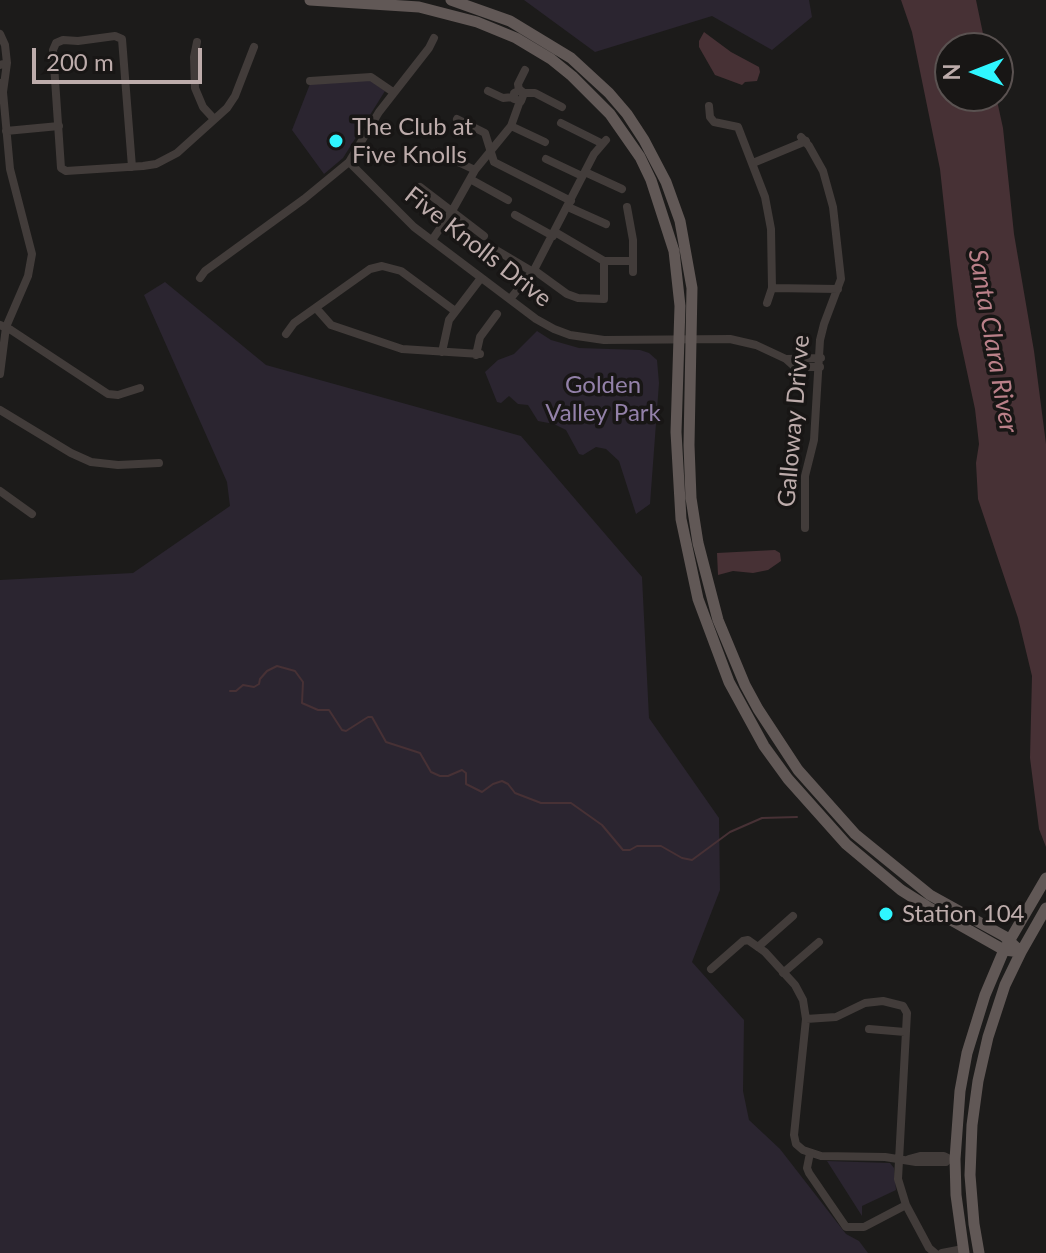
<!DOCTYPE html>
<html>
<head>
<meta charset="utf-8">
<style>
	body { margin:0 }
	#map { position:relative; width:1046px; height:1253px; overflow:hidden; background:#1c1b1a; font-family:Lato,sans-serif }
	canvas { display:block }
	.north { position:absolute; left:934px; top:32px; width:80px; height:80px; box-sizing:border-box; background:#181615; border:2px solid #5a5251; border-radius:50%; rotate:270deg; font-size:22px; font-weight:700; line-height:32px; text-align:center; color:#bdacab }
	.north::after { content:''; display:block; margin:auto; width:28px; height:36px; background:#2ff6ff; clip-path:polygon(50% 0,100% 100%,50% 72%,0 100%) }
	.scale { position:absolute; left:32px; top:48px; width:170px; height:36px; box-sizing:border-box; border:4px solid #bdacab; border-top:0; padding-left:10px; font-size:24px; line-height:28px; white-space:nowrap; color:#bdacab; -webkit-text-stroke:6px #181615; paint-order:stroke }
</style>
</head>
<body>
<div id="map">
<canvas width="1046" height="1253"></canvas>
<div class="north">N</div>
<div class="scale">200 m</div>
</div>
<script>
const g = document.querySelector('canvas').getContext('2d');
g.lineJoin = 'round';
function fill(path, color) { g.fillStyle = color; g.fill(path, 'evenodd'); }
const shape = rows => new Path2D(rows.map(r => 'M' + r).join(''));
function strokePath(path, color, width, dash) { g.strokeStyle = color; g.lineWidth = width; g.lineCap = dash ? 'butt' : 'round'; g.setLineDash(dash || []); g.stroke(path); }
function drawText(font, color, halo, rows, align = 'center') {
  g.font = font + ' Lato,sans-serif'; g.lineWidth = 7; g.setLineDash([]); g.textBaseline = 'middle'; g.strokeStyle = halo; g.fillStyle = color; for (const [text, x, y, turn = 0] of rows) {
    g.save(); g.translate(x, y); g.rotate((+turn || 0) * Math.PI / 180); g.textAlign = isNaN(turn) ? turn : align; if (halo) g.strokeText(text, 0, 0); g.fillText(text, 0, 0); g.restore();
  }
}
fill(shape([
	[524,0,809,0,812,17,772,50,712,16,595,52],
	[370,80,385,91,343,158,324,174,292,130,310,84],
	[165,282,266,365,521,436,642,577,649,718,719,818,720,890,692,962,744,1020,743,1091,749,1120,780,1149,846,1234,859,1241,868,1253,0,1253,0,580,133,573,230,506,227,482,144,295],
	[537,331,551,340,579,348,640,350,649,353,657,360,659,383,650,504,636,514,619,461,606,449,596,447,583,455,579,454,566,430,554,424,538,421,528,405,518,404,509,396,501,403,497,402,485,372,498,360,514,354],
	[827,1161,890,1163,894,1168,896,1190,862,1206,862,1216]
]), '#2b2530');
fill(shape([
	[901,0,976,0,986,48,950,48,950,96,996,96,1003,128,1014,234,1034,351,1046,444,1046,847,1039,829,1030,758,1032,676,1018,618,978,499,976,463,979,444,975,409,957,325,940,169,912,32],
	[704,32,731,52,759,67,760,72,757,81,745,82,742,85,715,75,699,47,699,41],
	[775,550,780,553,781,561,768,570,753,573,733,571,718,575,717,553]
]), '#473135');
strokePath(shape([
	[230,691,236,691,243,685,254,687,259,684,260,679,267,671,277,666,295,671,303,682,302,703,318,710,329,710,342,730,346,731,368,717,372,717,386,742,420,753,431,772,440,776,448,776,462,770,466,773,466,784,482,792,493,784,502,781,508,784,515,793,541,803,571,803,602,825,623,850,630,850,637,846,661,846,682,858,692,860,730,832,762,818,797,817]
]), '#473135', 2);
strokePath(shape([
	[0,34,5,45,7,63,0,65],
	[197,42,194,57,195,88,203,107,214,119],
	[310,81,371,77,393,92],
	[0,83,3,92,7,63],
	[519,90,518,84,525,70],
	[488,91,503,98,513,97],
	[524,93,521,101,514,99,514,93,520,90,524,93,535,93,562,107],
	[709,106,710,117,714,122,738,127,765,197,771,229,772,288,767,303],
	[457,119,485,133,494,162,571,201],
	[561,123,601,143],
	[511,126,545,142],
	[6,131,59,126],
	[801,137,809,146,823,171,833,207,841,279,824,324,820,340,814,440,805,476,805,528],
	[437,152,475,170],
	[546,159,582,176],
	[349,162,414,227,536,319,554,329,570,335,604,340,730,339,756,345,786,359,795,367,820,367],
	[753,163,806,141],
	[132,167,122,39,115,36,78,41,63,40,56,43,53,50,61,168,66,171,143,166,156,164,177,153,227,108,235,96,254,47],
	[585,172,622,189],
	[470,179,508,200],
	[420,187,484,236],
	[568,207,606,224],
	[627,207,633,240,633,272],
	[515,215,553,236],
	[555,232,604,261],
	[432,240,452,211,475,170,511,126,520,101],
	[496,250,533,272],
	[604,261,633,261],
	[534,270,567,294,578,298,604,299,604,261],
	[200,278,205,271,304,199,349,162,379,112,429,48,434,38],
	[772,288,838,289],
	[510,299,534,270,594,154,606,140],
	[316,308,331,325,402,349,480,354],
	[0,325,11,330,108,394,118,395,140,388],
	[286,334,294,323,370,269,382,266,401,271,455,311],
	[442,352,449,320,481,278],
	[476,355,480,337,497,314],
	[787,359,821,358],
	[0,374,6,327,28,276,32,254,10,169,3,92],
	[0,410,71,453,91,462,118,465,159,463],
	[0,491,32,514],
	[758,947,793,916],
	[711,969,743,941,748,940,765,952,795,985,803,1000,806,1019,794,1135,796,1144,803,1150,821,1156,885,1157,916,1162,946,1162,949,1159],
	[783,973,819,942],
	[806,1019,836,1017,865,1003,883,1001,903,1006,907,1013,898,1179,906,1205,929,1248,935,1253],
	[869,1029,905,1032],
	[810,1153,807,1168,809,1173,846,1227,864,1227,906,1205],
	[909,1159,920,1156,944,1156,950,1159],
	[942,1253,963,1249]
]), '#423c3a', 8);
strokePath(shape([
	[310,0,419,7,477,22,516,38,551,59,572,76,610,114,640,157,651,180,674,251,680,306,676,432,681,519,698,599,729,682,764,746,788,779,846,844,901,890,928,907,1004,950,1021,952],
	[451,0,510,21,571,58,609,93,627,114,644,140,666,182,680,221,692,288,689,445,691,498,698,543,718,620,745,685,758,709,798,770,855,834,930,895,1004,936,1020,951],
	[964,1253,956,1195,955,1159,960,1091,967,1053,985,995,1004,950,1046,878],
	[979,1253,974,1224,970,1175,972,1125,978,1081,988,1037,1005,985,1021,952,1046,908]
]), '#615856', 11);
for (const [x, y, r, color] of [
	[336,141,8,"#2ff6ff"],
	[886,914,8,"#2ff6ff"]
]) { const dot = new Path2D(); dot.arc(x, y, r, 0, 2 * Math.PI); g.fillStyle = color; g.fill(dot); strokePath(dot, '#181615', 3); }
drawText('24px', '#bdacab', '#181615', [
	["The Club at",352,127],
	["Five Knolls",352,155],
	["Station 104",902,914]
], 'left');
drawText('24px', '#bdacab', '#181615', [
	["Five Knolls Drive",478,247,38],
	["Galloway Drivve",794,421,-85]
]);
drawText('24px', '#9381a9', '#181615', [
	["Golden",603,385],
	["Valley Park",603,413]
]);
drawText('italic 26px', '#ba8089', '#181615', [
	["Santa Clara River",993,341,80]
]);
</script>
</body>
</html>
